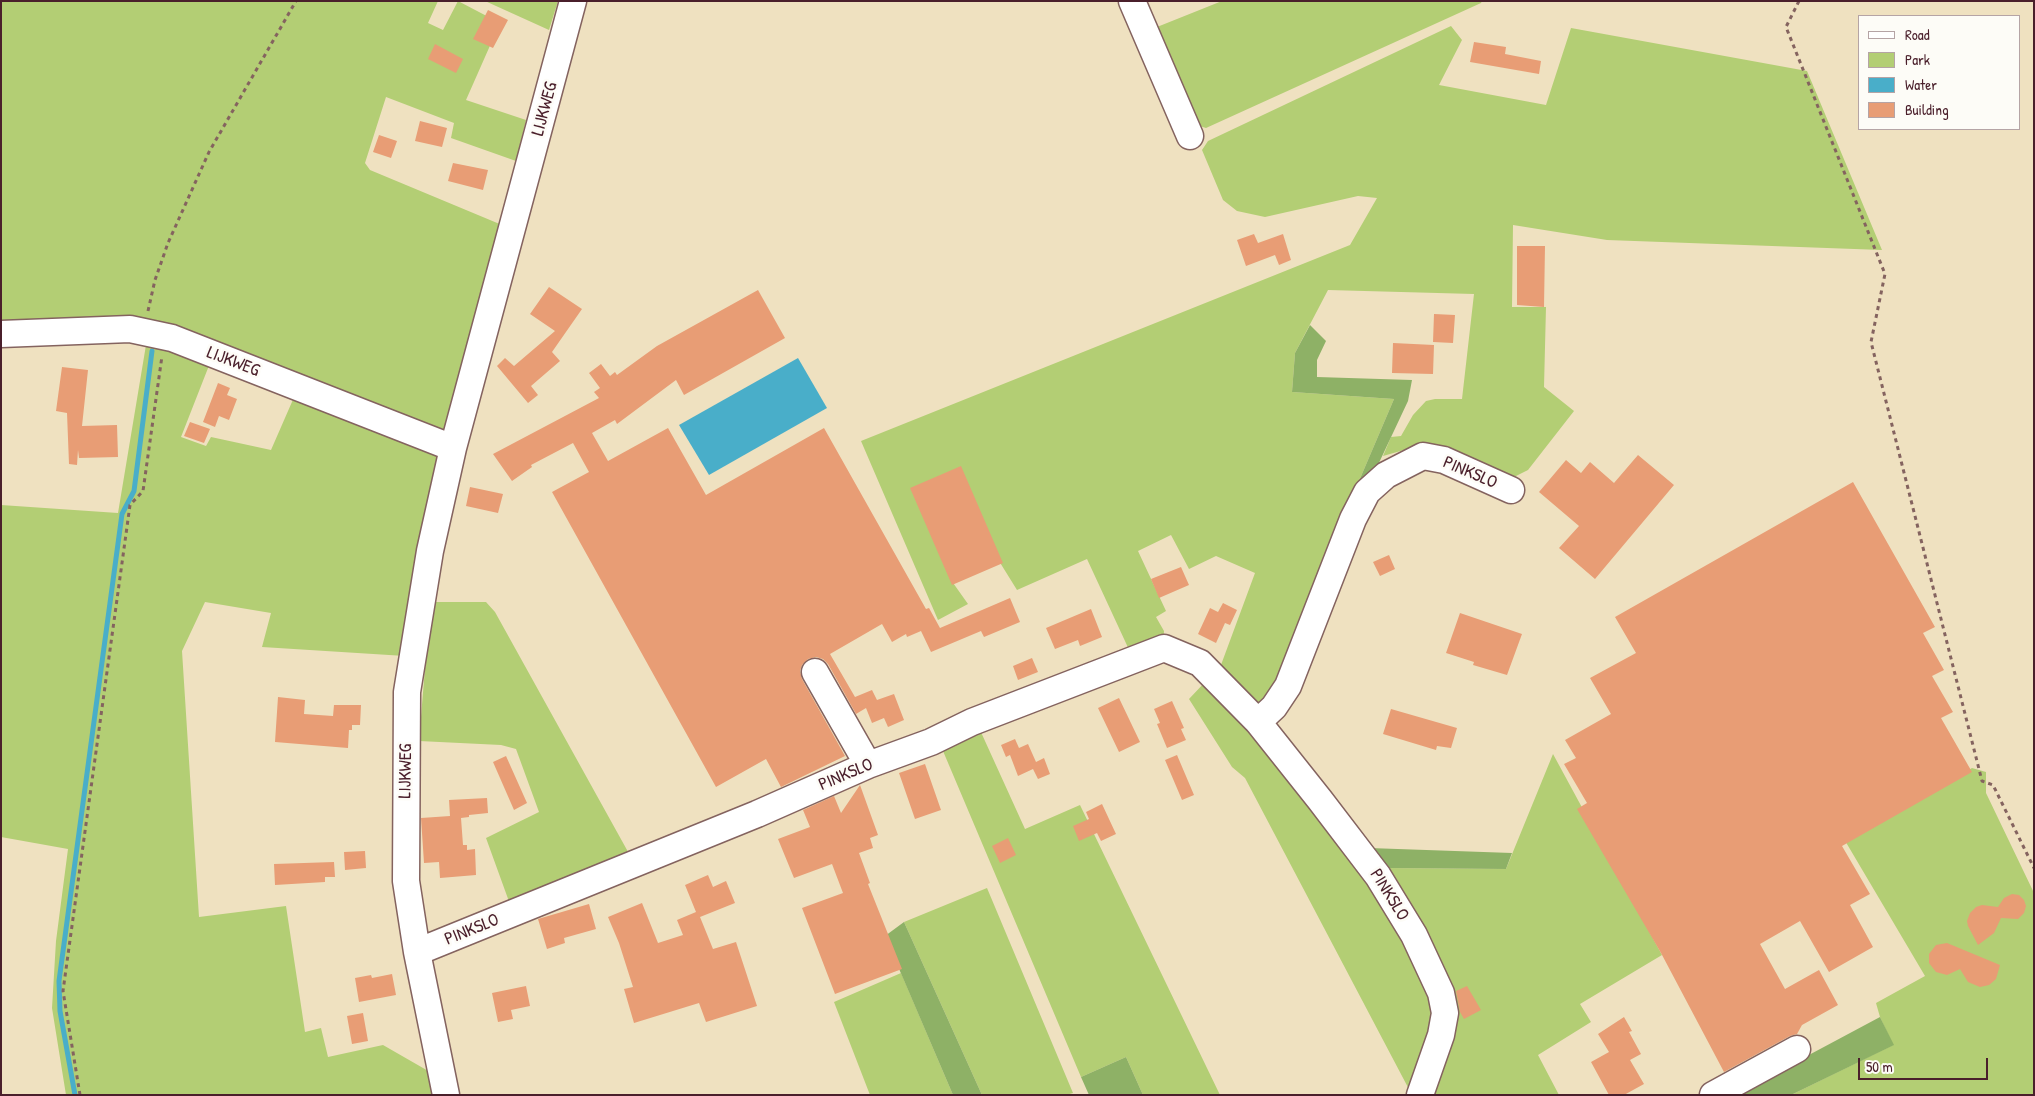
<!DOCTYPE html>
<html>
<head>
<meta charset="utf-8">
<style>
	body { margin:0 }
	#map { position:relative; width:2035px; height:1096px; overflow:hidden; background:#efe1c0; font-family:"Patrick Hand",sans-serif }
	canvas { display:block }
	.frame { position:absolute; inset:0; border:2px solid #4a1f2b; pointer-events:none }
	.legend { position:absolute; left:1858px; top:15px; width:162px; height:115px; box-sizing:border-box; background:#fdfcf7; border:1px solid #b5a4a5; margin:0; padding:6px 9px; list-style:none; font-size:15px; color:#4a1f2b }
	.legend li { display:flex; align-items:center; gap:10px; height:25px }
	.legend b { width:25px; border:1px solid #b5a4a5 }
	.scale { position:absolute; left:1858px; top:1058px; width:130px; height:22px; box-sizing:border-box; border:2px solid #4a1f2b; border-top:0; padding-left:6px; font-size:15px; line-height:18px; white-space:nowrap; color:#4a1f2b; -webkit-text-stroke:4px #fdfcf7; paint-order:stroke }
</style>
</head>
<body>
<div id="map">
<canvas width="2035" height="1096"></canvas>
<div class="frame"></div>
<ul class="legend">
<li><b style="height:6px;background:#fff"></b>Road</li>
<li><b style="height:14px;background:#b3ce74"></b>Park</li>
<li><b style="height:14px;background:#49aec9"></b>Water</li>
<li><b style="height:14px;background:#e89d75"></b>Building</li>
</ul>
<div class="scale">50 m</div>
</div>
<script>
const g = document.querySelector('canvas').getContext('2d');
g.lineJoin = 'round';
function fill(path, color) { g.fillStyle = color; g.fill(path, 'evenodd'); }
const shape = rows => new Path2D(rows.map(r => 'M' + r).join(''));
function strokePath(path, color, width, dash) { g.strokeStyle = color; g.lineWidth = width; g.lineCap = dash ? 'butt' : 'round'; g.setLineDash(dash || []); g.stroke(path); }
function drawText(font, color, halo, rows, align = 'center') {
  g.font = font + ' "Patrick Hand",sans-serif'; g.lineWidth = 5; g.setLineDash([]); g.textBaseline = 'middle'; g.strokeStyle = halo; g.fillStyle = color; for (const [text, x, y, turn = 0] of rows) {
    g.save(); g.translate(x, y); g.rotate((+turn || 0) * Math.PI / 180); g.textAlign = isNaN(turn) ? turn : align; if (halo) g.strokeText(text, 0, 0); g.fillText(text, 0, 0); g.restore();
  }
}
fill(shape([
	[1,1,438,1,428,23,443,30,458,1,500,23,466,100,526,120,516,161,451,138,454,123,386,97,365,163,370,170,502,225,453,422,444,430,431,429,190,340,1,327],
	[485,1,558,1,549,30],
	[1222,1,1482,1,1481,3,1206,128,1190,123,1152,29],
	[1451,26,1462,40,1439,85,1546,105,1571,28,1807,71,1882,250,1607,240,1513,225,1512,307,1546,307,1544,387,1574,411,1528,470,1514,477,1418,446,1383,456,1391,437,1401,436,1413,415,1426,401,1435,399,1462,399,1474,294,1328,290,1295,353,1292,392,1394,399,1356,488,1289,671,1259,705,1218,673,1255,573,1216,556,1189,569,1171,535,1138,551,1166,611,1156,617,1164,631,1163,645,1131,654,1087,559,1017,590,999,561,951,580,968,604,938,620,861,441,1350,245,1377,198,1358,196,1265,217,1237,211,1223,200,1202,150,1208,141],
	[146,345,210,363,181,437,206,446,211,437,271,450,295,395,436,449,444,461,405,656,262,647,271,613,205,602,182,651,199,917,286,906,305,1032,321,1028,328,1057,383,1045,430,1072,435,1095,66,1095,52,1008,56,941,68,849,1,837,1,505,118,513],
	[435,602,486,602,495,612,632,859,511,907,486,838,539,812,516,749,501,745,419,741,428,632],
	[1206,681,1385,892,1442,1016,1412,1095,1245,778,1232,767,1189,699],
	[980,730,1025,829,1080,805,1220,1095,1143,1095,1126,1057,1081,1077,943,751],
	[1553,754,1662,955,1580,1004,1591,1022,1538,1055,1559,1095,1431,1095,1453,1030,1382,868,1506,869],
	[1972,768,1986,772,1986,793,2034,893,2034,1095,1791,1095,1893,1045,1880,1017,1876,1003,1925,976,1844,839],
	[987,888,1073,1093,1066,1095,982,1095,904,922],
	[901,973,953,1095,870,1095,834,1002]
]), '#b3ce74');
fill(shape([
	[1310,325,1326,341,1317,360,1317,377,1412,380,1408,401,1377,467,1356,488,1394,399,1292,392,1295,353],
	[1369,848,1512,853,1506,869,1382,868],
	[904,922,982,1095,953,1095,885,936],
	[1880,1017,1894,1045,1791,1095,1734,1095],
	[1126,1057,1143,1095,1089,1095,1081,1077]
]), '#8eb166');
fill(shape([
	[798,358,827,408,709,475,679,425]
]), '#49aec9');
strokePath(shape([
	[75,1095,60,1011,59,981,122,514,134,491,152,351]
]), '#49aec9', 5);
fill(shape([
	[488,10,508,20,493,48,473,39],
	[1474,42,1506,47,1505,54,1541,61,1539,74,1470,62],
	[435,44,463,59,456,73,428,59],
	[420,121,447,128,442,147,415,141],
	[379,135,397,141,391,158,373,152],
	[453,163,488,170,483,190,448,181],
	[1254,234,1258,243,1283,234,1291,260,1279,265,1275,255,1246,266,1237,240],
	[1517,246,1545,246,1544,307,1517,305],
	[549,287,582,309,552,352,560,361,531,386,538,395,528,403,497,366,505,358,514,366,555,331,530,314],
	[758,290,785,338,684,395,676,380,617,424,615,420,592,433,608,461,668,428,706,495,824,428,926,609,929,608,940,628,1010,598,1020,622,984,637,981,631,931,652,921,631,907,637,906,634,892,642,882,624,830,654,855,697,872,690,877,700,894,694,904,720,888,727,884,718,872,723,866,708,856,714,828,664,823,659,816,657,808,659,802,665,800,671,802,679,845,756,781,787,766,759,716,787,552,492,589,472,573,443,531,465,532,467,512,481,493,454,599,398,594,392,600,388,589,373,601,364,610,376,615,372,617,375,657,346],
	[1434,314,1455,315,1453,343,1433,342],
	[1393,343,1434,345,1433,374,1392,373],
	[62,367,88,370,82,426,117,425,118,457,79,458,78,450,77,465,69,464,67,413,56,411],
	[218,383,230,388,227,395,237,399,229,420,219,416,215,427,203,422],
	[190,422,210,429,204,443,184,436],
	[1638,455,1674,485,1595,579,1559,548,1579,526,1539,492,1566,460,1581,473,1590,462,1614,483],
	[961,466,1003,563,952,585,910,488],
	[1853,482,1935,627,1923,633,1944,670,1932,676,1953,712,1941,718,1972,772,1842,846,1870,894,1850,905,1873,947,1829,972,1800,921,1760,944,1785,989,1819,970,1838,1005,1802,1025,1797,1034,1790,1036,1724,1072,1661,953,1577,809,1587,803,1564,764,1576,758,1565,740,1611,714,1590,678,1636,653,1615,617],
	[470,487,503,494,498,513,466,506],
	[1389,555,1395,569,1380,576,1373,562],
	[1181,567,1189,585,1159,598,1151,579],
	[1223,603,1237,610,1230,625,1225,623,1216,643,1198,634,1210,608,1218,612],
	[1091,609,1102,637,1080,646,1078,640,1055,649,1046,628],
	[1460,613,1522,634,1507,675,1473,665,1474,662,1446,653],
	[1032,658,1038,672,1018,680,1013,666],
	[278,697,305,700,304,714,333,716,334,705,361,705,360,725,352,725,352,730,349,730,348,748,275,742],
	[1119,698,1140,742,1119,752,1098,708],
	[1172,701,1184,728,1181,729,1186,740,1167,748,1157,724,1160,723,1154,709],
	[1391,709,1457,728,1451,748,1437,746,1436,750,1383,734],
	[1015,739,1019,748,1028,744,1036,762,1044,758,1050,774,1038,779,1033,769,1018,776,1010,755,1006,757,1001,745],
	[1177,755,1194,795,1182,800,1165,760],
	[506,756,527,803,514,810,493,762],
	[925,764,941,810,915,819,899,773],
	[860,785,878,835,870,838,873,848,859,853,870,883,868,884,902,969,835,994,802,908,843,893,832,864,794,878,778,839,810,827,803,810,834,796,841,813],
	[487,798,488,813,469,815,469,817,461,818,463,845,467,845,467,850,475,849,476,875,440,878,439,862,424,863,421,818,450,816,449,800],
	[1102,804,1116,834,1101,841,1097,833,1079,841,1073,826,1089,819,1086,812],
	[1008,838,1016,855,1000,863,992,846],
	[365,851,366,868,345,870,344,852],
	[334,862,335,877,325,877,325,882,275,885,274,864],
	[708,875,713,887,726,881,735,903,700,917,713,949,736,942,757,1006,706,1022,699,1003,634,1023,624,989,633,987,619,943,608,917,642,903,658,943,683,935,677,920,696,912,685,885],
	[2012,894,2019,895,2024,900,2026,906,2024,913,2018,919,2001,918,1994,933,1978,945,1968,926,1967,921,1970,913,1976,907,1982,905,1998,907,2004,898],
	[589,904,596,929,564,938,565,943,547,949,538,919],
	[1947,943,2000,965,1996,979,1989,985,1980,987,1968,982,1960,969,1947,975,1936,972,1929,963,1929,954,1936,945],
	[392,974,396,995,359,1002,355,978,371,975,372,978],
	[526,986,530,1006,511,1010,513,1019,498,1022,492,993],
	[1467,986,1481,1010,1464,1019,1460,1012,1456,991],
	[363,1013,368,1041,352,1044,347,1016],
	[1624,1017,1632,1031,1629,1032,1641,1054,1630,1060,1644,1084,1624,1095,1609,1095,1591,1062,1609,1052,1598,1034]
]), '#e89d75');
const minor = shape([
	[1132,1,1190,136],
	[1,334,130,329,172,338,453,448],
	[815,672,868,765],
	[1258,722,1274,707,1288,686,1353,519,1367,492,1386,475,1423,456,1444,460,1511,490],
	[417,952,757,814,868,765,931,742,972,722,1164,648,1200,663,1258,722,1320,800,1378,876,1414,935,1441,993,1445,1013,1441,1035,1420,1095],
	[446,1095,417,952,406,881,407,692,430,551,453,448,573,1],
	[1713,1095,1797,1049]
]);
strokePath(minor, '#84635f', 29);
strokePath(shape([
	[1799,1,1786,27,1885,274,1871,342,1982,781,1993,785,2034,868],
	[148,311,155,280,168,243,209,152,296,1],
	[80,1095,63,991,130,505,143,491,162,356]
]), '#84635f', 3, [4, 4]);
strokePath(minor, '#fff', 26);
drawText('18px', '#4a1f2b', '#fdfcf7', [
	["LIJKWEG",545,109,-75],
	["LIJKWEG",233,362,21],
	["PINKSLO",1470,473,23],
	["LIJKWEG",406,771,-89],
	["PINKSLO",846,775,-23],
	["PINKSLO",1389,895,58],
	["PINKSLO",472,930,-22]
]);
</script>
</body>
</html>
